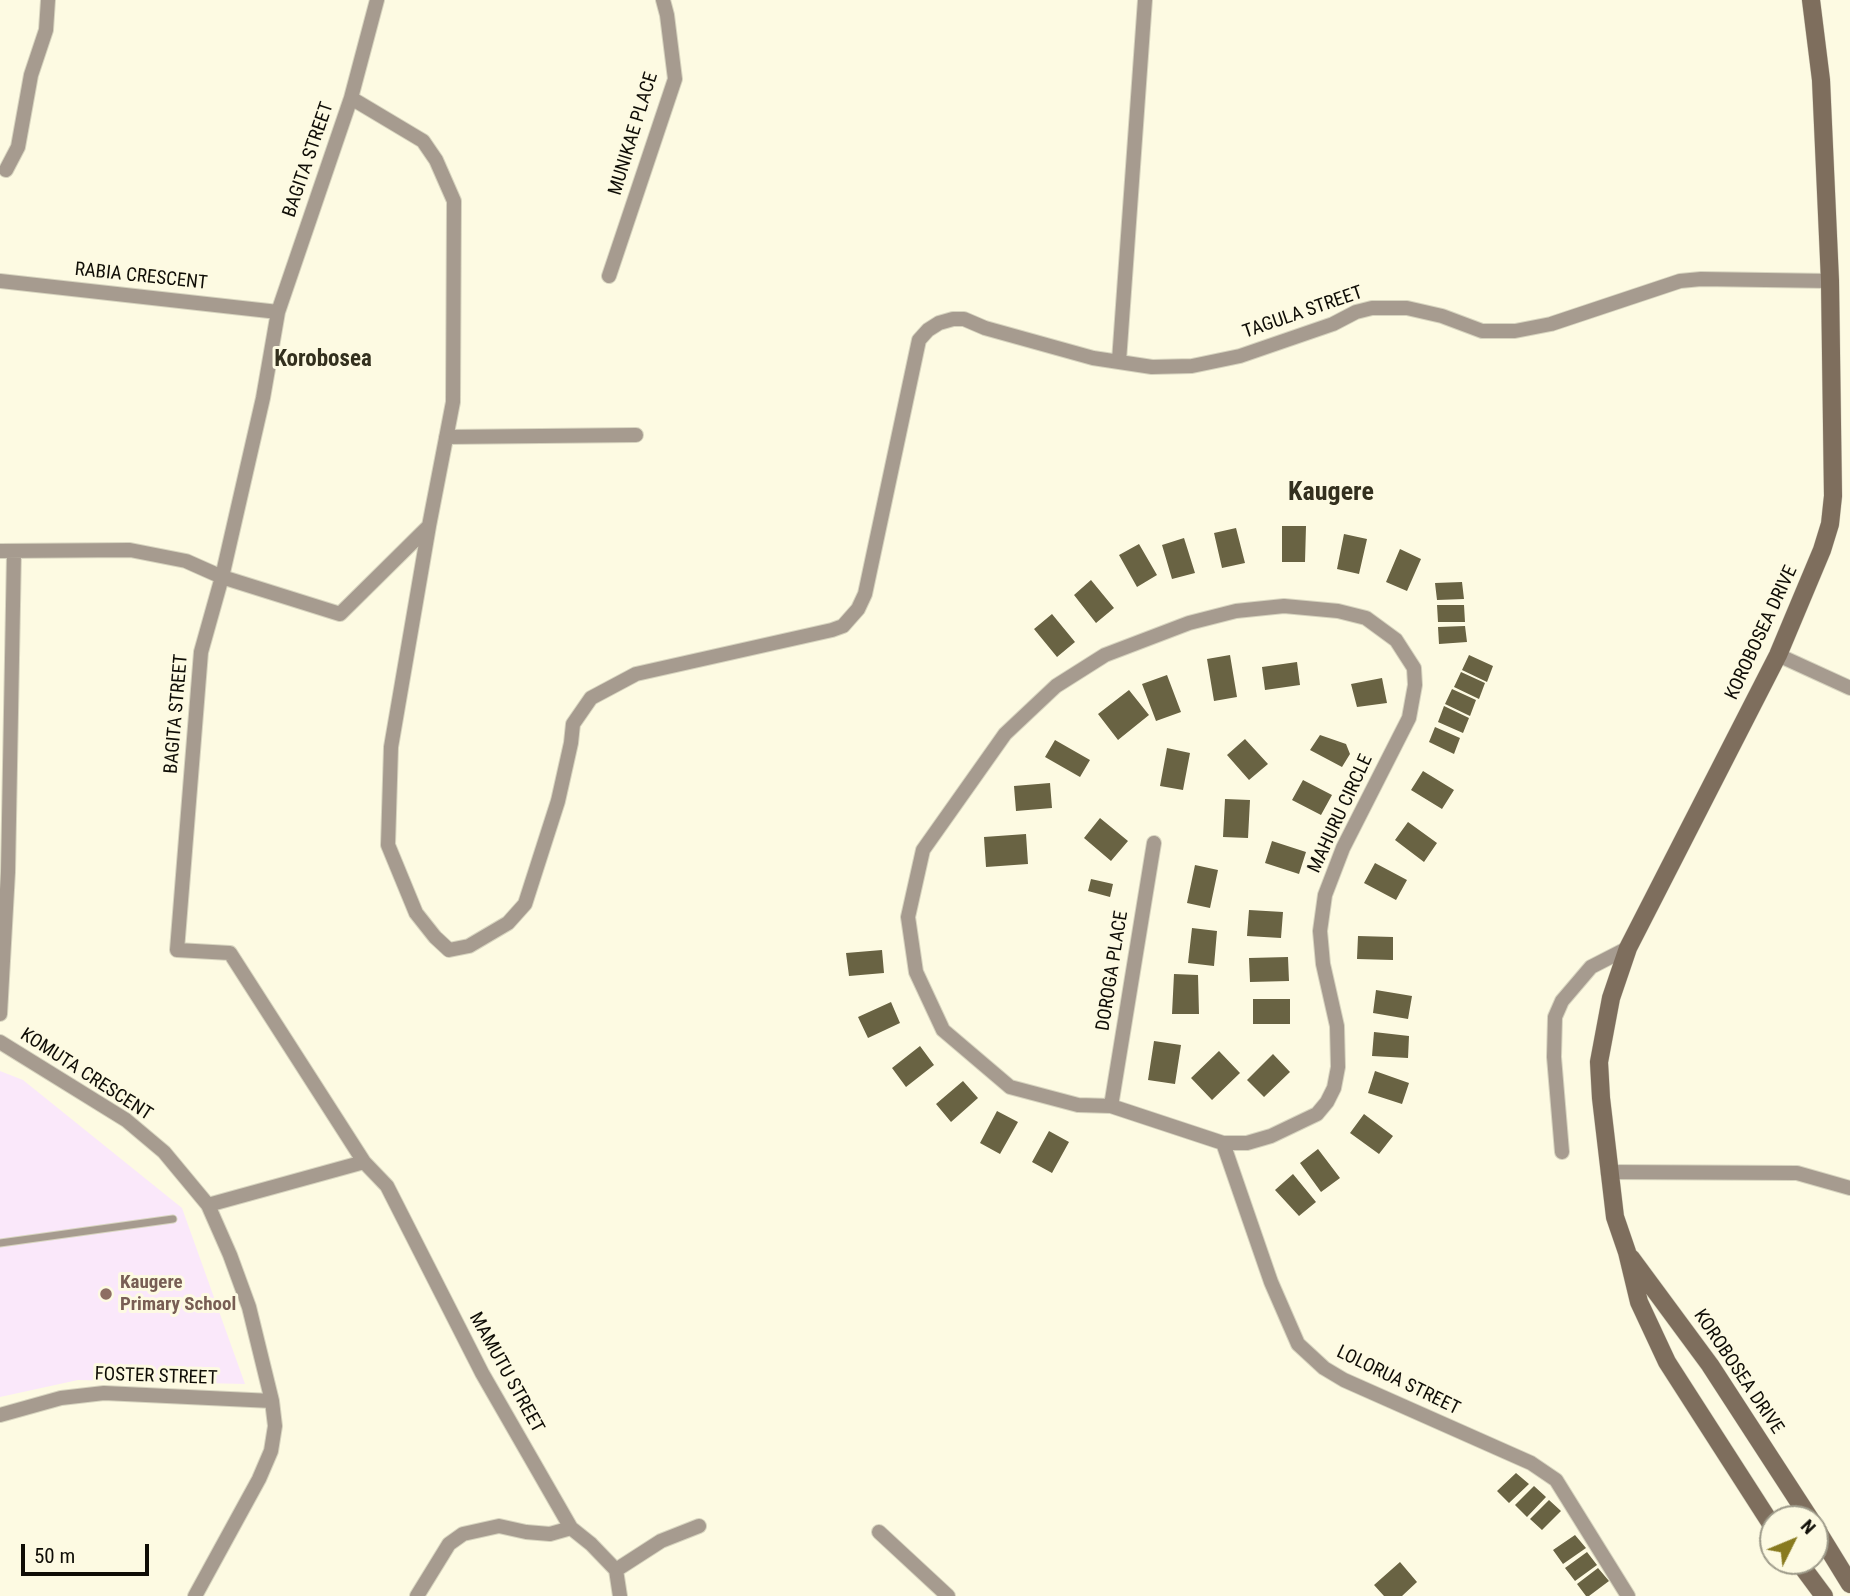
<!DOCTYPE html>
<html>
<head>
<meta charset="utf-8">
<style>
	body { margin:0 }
	#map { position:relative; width:1850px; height:1596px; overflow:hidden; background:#fdfae2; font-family:"Roboto Condensed",sans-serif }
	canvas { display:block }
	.north { position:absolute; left:1759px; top:1505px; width:70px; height:70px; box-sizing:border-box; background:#fdfae2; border:2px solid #9e9b8a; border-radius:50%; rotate:47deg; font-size:19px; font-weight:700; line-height:28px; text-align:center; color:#0f0d06 }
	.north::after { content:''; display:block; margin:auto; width:24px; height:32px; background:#887a1f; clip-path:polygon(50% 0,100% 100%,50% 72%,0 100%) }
	.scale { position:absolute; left:21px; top:1544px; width:128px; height:32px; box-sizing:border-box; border:4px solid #0f0d06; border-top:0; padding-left:9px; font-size:21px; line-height:24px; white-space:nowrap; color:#0f0d06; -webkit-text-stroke:5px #fdfae2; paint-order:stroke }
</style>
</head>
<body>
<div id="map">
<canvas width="1850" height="1596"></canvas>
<div class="north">N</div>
<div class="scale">50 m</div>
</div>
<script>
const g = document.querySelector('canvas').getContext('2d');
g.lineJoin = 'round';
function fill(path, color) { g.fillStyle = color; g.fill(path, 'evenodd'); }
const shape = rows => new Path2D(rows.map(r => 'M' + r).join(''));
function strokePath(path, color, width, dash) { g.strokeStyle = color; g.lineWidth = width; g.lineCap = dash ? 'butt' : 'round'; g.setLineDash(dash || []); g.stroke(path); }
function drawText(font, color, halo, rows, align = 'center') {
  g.font = font + ' "Roboto Condensed",sans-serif'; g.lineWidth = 6; g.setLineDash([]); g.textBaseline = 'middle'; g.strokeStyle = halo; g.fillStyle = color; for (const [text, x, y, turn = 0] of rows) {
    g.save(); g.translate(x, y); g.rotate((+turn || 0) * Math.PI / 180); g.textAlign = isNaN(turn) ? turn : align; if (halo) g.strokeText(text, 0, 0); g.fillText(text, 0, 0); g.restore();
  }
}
fill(shape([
	[0,1071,23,1080,182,1208,245,1384,78,1380,0,1397]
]), '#fae8fa');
fill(shape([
	[1282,526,1306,526,1305,562,1282,562],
	[1236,528,1245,563,1222,568,1214,533],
	[1344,534,1367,539,1359,574,1337,569],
	[1184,538,1195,573,1172,579,1162,545],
	[1139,544,1157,575,1137,587,1119,555],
	[1400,549,1421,559,1407,591,1386,582],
	[1091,580,1114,608,1096,623,1074,595],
	[1462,582,1464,599,1437,600,1435,583],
	[1437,605,1464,605,1465,622,1438,622],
	[1052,614,1075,642,1057,657,1034,629],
	[1465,626,1467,642,1439,644,1438,627],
	[1230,655,1237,697,1214,701,1207,659],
	[1469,655,1493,666,1487,682,1462,670],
	[1297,662,1300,685,1265,690,1262,667],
	[1461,672,1485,683,1479,699,1454,687],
	[1167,675,1181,712,1156,721,1142,684],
	[1382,678,1387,703,1357,707,1351,684],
	[1452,689,1476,700,1470,716,1445,704],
	[1129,690,1149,715,1118,740,1098,714],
	[1444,706,1469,718,1463,733,1438,722],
	[1435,727,1460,738,1454,754,1429,742],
	[1320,735,1346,744,1350,754,1342,767,1310,750],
	[1245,739,1268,764,1249,780,1227,755],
	[1055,740,1090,760,1080,777,1045,757],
	[1167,748,1190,753,1183,790,1160,786],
	[1423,771,1454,790,1442,809,1411,790],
	[1303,780,1332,795,1321,815,1292,800],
	[1050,783,1052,808,1016,811,1014,786],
	[1225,799,1250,800,1248,838,1223,837],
	[1100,818,1128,841,1111,861,1084,838],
	[1408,822,1437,843,1424,862,1395,840],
	[1026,834,1028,864,986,867,984,837],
	[1272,841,1306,852,1299,874,1265,863],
	[1375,863,1407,880,1396,900,1364,883],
	[1195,865,1218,870,1210,908,1187,903],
	[1091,879,1113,884,1110,897,1088,891],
	[1249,910,1283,912,1281,938,1247,936],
	[1192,928,1217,931,1214,966,1188,963],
	[1358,936,1393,937,1393,960,1357,959],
	[882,950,884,973,849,976,846,953],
	[1288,957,1289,981,1250,982,1249,958],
	[1174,974,1198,975,1199,1014,1172,1014],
	[1376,990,1412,996,1408,1019,1373,1013],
	[1253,999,1290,999,1290,1024,1253,1024],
	[891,1002,900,1023,868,1038,858,1017],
	[1374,1032,1409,1036,1408,1058,1372,1056],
	[1154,1041,1181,1045,1175,1084,1148,1080],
	[920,1046,934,1065,906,1087,892,1068],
	[1219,1051,1240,1073,1212,1100,1191,1078],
	[1273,1054,1290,1072,1264,1097,1247,1080],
	[1375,1071,1409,1083,1402,1104,1368,1093],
	[963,1081,978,1098,951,1122,936,1104],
	[997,1111,1018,1122,1000,1154,980,1143],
	[1364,1114,1393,1136,1379,1154,1350,1133],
	[1049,1131,1069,1142,1052,1173,1032,1162],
	[1318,1149,1340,1178,1321,1192,1300,1163],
	[1293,1174,1316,1202,1299,1216,1275,1190],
	[1516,1473,1529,1484,1509,1503,1497,1491],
	[1534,1486,1546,1497,1527,1517,1515,1505],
	[1549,1500,1561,1511,1542,1530,1530,1519],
	[1575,1535,1586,1548,1563,1564,1553,1550],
	[1587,1552,1597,1565,1575,1581,1565,1568],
	[1400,1562,1417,1582,1402,1596,1384,1596,1374,1585],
	[1598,1568,1609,1581,1589,1596,1586,1596,1577,1584]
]), '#696343');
const service = shape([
	[0,1243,173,1219]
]);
const minor = shape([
	[6,170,18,147,31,75,46,30,48,0],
	[609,276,675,79,667,15,663,0],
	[0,281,278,312],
	[1119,361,1145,0],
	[446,437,636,435],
	[429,526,391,747,388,845,416,913,435,937,449,950,469,946,508,923,525,904,558,801,571,743,573,724,591,698,636,674,832,630,843,626,858,609,865,594,919,340,928,330,939,323,953,319,964,319,985,328,1093,358,1152,367,1192,366,1240,356,1333,324,1356,312,1372,308,1407,308,1442,316,1482,331,1515,331,1551,324,1680,281,1701,279,1830,281],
	[0,551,130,550,186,561,222,577,340,614,429,526,453,402,454,201,436,160,423,141,351,98],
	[1284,606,1338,611,1366,618,1396,640,1414,668,1415,685,1409,718,1343,848,1325,895,1320,931,1323,964,1337,1026,1338,1067,1334,1088,1327,1102,1317,1114,1271,1136,1247,1143,1223,1143,1111,1106,1078,1105,1010,1087,943,1030,916,972,908,917,923,850,1005,734,1056,686,1105,655,1189,623,1236,611,1284,606],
	[1778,655,1850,688],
	[0,1014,8,872,14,552],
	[0,1042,126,1120,164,1152,208,1205,230,1255,249,1307,272,1401,275,1426,271,1451,259,1479,195,1596],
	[1111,1106,1154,843],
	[1223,1143,1271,1282,1298,1344,1324,1368,1344,1380,1531,1463,1556,1480,1628,1596],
	[1562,1152,1554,1057,1555,1017,1562,1001,1591,967,1628,948],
	[364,1162,387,1186,482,1373,571,1528,591,1544,616,1570,620,1596],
	[1608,1172,1797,1173,1850,1188],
	[208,1205,364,1162,230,953,177,950,201,652,222,577,263,398,278,312,351,98,377,0],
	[0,1415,61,1398,104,1393,272,1401],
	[879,1532,948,1596],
	[616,1570,661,1541,699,1526],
	[417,1596,449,1544,463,1534,499,1526,526,1532,550,1534,571,1528]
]);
const secondary = shape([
	[1631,1258,1710,1365,1810,1519],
	[1773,1527,1667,1362,1639,1302,1627,1252,1615,1217,1601,1098,1599,1062,1611,998,1628,948,1778,655,1822,550,1830,524,1833,496,1830,281,1821,80,1811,0],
	[1815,1527,1850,1584],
	[1798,1561,1824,1596]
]);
strokePath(service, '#d7d4bf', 9);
strokePath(minor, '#d7d4bf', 16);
strokePath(secondary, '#d7d4bf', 19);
strokePath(service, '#a69b8f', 7);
strokePath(minor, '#a69b8f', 14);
strokePath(secondary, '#7e6e5d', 18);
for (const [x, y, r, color] of [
	[106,1294,7,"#8d6e63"]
]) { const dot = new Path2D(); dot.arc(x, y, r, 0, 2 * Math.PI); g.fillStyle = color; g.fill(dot); strokePath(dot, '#fdfae2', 2.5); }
drawText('19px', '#0f0d06', '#fdfae2', [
	["MUNIKAE PLACE",634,134,-73],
	["BAGITA STREET",309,160,-71],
	["RABIA CRESCENT",141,277,6],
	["TAGULA STREET",1303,313,-19],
	["KOROBOSEA DRIVE",1762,633,-65],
	["BAGITA STREET",177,714,-85],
	["MAHURU CIRCLE",1341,814,-65],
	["DOROGA PLACE",1113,971,-81],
	["KOMUTA CRESCENT",86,1075,33],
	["KOROBOSEA DRIVE",1738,1372,56],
	["MAMUTU STREET",506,1373,61],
	["FOSTER STREET",156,1377,2],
	["LOLORUA STREET",1398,1381,26]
]);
drawText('bold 19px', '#785e54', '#fdfae2', [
	["Kaugere",120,1283],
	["Primary School",120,1305]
], 'left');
drawText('bold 23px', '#33301e', '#fdfae2', [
	["Korobosea",323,360]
]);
drawText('bold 26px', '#33301e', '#fdfae2', [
	["Kaugere",1331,493]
]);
</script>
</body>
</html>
